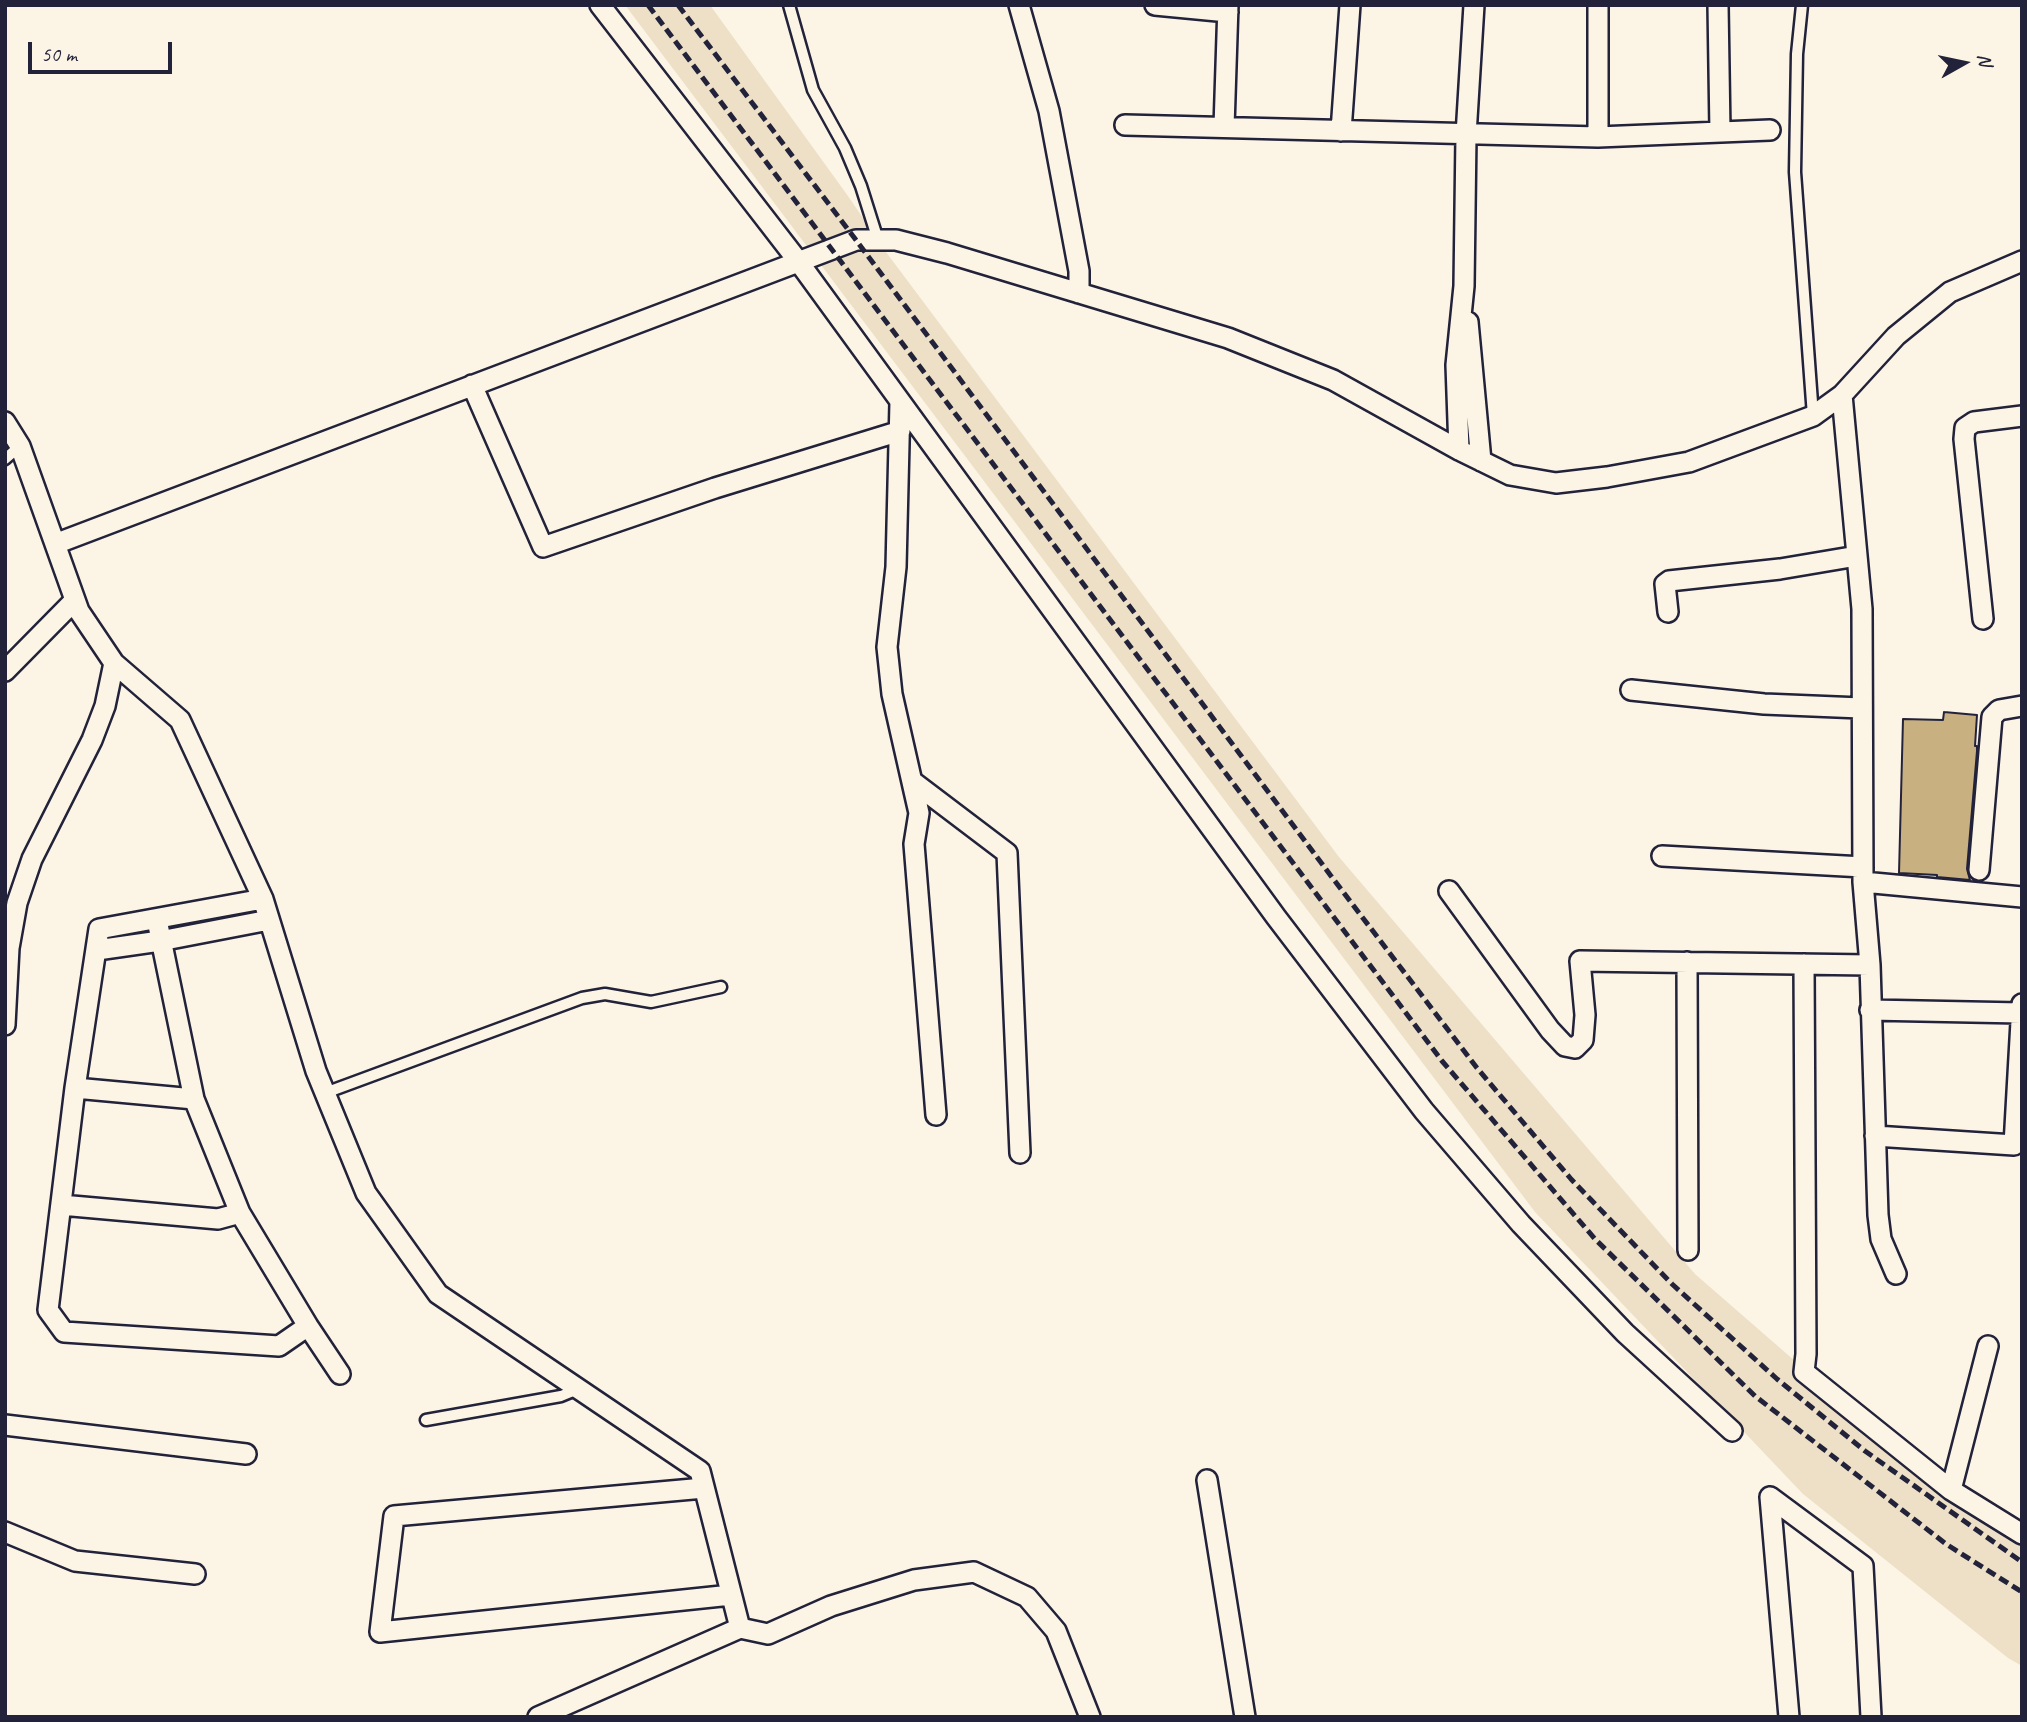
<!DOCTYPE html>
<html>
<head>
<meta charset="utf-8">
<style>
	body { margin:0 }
	#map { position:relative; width:2027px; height:1722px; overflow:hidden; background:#fcf5e5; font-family:Caveat,sans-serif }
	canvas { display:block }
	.frame { position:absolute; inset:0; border:7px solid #22223b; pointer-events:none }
	.north { position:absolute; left:1929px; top:28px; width:70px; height:70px; -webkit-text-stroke:5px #fcf5e5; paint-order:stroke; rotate:81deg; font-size:19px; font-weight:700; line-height:28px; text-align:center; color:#22223b }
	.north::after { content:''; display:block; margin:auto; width:24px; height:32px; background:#22223b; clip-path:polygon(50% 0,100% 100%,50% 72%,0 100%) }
	.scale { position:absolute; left:28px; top:42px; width:144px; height:32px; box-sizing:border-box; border:4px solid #22223b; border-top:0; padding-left:9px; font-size:21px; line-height:24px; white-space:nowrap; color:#22223b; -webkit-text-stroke:5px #fcf5e5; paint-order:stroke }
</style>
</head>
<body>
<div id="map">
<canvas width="2027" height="1722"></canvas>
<div class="frame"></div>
<div class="north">N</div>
<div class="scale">50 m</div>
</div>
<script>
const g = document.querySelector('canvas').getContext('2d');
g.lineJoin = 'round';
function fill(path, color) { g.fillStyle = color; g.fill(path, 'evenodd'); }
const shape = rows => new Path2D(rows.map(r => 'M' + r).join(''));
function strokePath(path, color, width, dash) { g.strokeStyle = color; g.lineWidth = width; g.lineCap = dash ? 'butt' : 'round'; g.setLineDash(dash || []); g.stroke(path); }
fill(shape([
	[625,5,710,5,848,196,886,252,1339,857,1695,1274,1979,1521,2022,1540,2022,1666,2008,1658,1803,1494,1535,1212]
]), '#ede0c7');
const building = shape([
	[1944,712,1977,715,1975,746,1977,746,1977,751,1967,869,1970,880,1937,877,1937,875,1899,873,1903,719,1943,720,1944,712]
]);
fill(building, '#c9b080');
strokePath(building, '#22223b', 2);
const service = shape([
	[789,5,813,90,845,148,861,186,878,240],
	[1802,5,1797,54,1795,172,1813,416],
	[5,459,20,446],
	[325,1093,582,998,605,994,651,1002,721,987],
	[426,1420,561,1396,578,1389]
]);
const minor = shape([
	[600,5,798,261,1276,917,1424,1111,1521,1224,1625,1333,1732,1431],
	[1019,5,1049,111,1079,271,1079,293],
	[1155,5,1228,12],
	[1718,5,1720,132],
	[1125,125,1598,137,1770,130],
	[1224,127,1228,5],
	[1341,131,1350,5],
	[1598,137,1598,5],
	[1468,322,1481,461],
	[472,385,543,547,715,488,900,431],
	[1842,395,1862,609,1863,882,1870,965,1878,1215,1881,1239,1896,1274],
	[900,402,896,567,887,647,892,694,919,813,914,844,936,1115],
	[5,422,20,446,79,611,114,663,180,720,263,899,316,1071,366,1193,438,1294,700,1471,740,1628],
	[1459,450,1456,365,1464,286,1466,135,1474,5],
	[55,544,856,240,896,240,947,253,1228,338,1333,380,1459,450,1510,475,1556,483,1607,477,1689,462,1813,416,1842,395,1896,336,1950,292,2022,261],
	[1668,612,1665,584,1669,581,1780,569,1857,556],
	[1983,619,1964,439,1965,428,1974,422,2022,416],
	[5,671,75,600],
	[1631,690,1764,704,1861,708],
	[912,781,1007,853,1020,1153],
	[1662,856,1863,867],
	[1979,870,1992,717,1999,710,2022,706],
	[1863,882,2022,897],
	[1449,891,1550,1030,1565,1046,1575,1048,1583,1040,1585,1015,1580,961,1870,965],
	[263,899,99,929,75,1088,48,1310,64,1332,279,1346,308,1326],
	[157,920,194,1099,240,1213,308,1326,340,1374],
	[97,950,160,941,269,920],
	[1687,962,1688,1250],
	[1804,964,1806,1354,1804,1372,1951,1490,2022,1534],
	[1870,1010,2021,1013],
	[5,1025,9,948,17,903,32,859,92,740,105,706,114,663],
	[75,1088,194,1099],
	[1875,1136,2014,1145,2022,1004],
	[61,1205,218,1219,240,1213],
	[5,1425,246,1454],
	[1207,1480,1245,1717],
	[704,1488,394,1516,380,1632,731,1595],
	[1951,1490,1988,1346],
	[1770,1497,1863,1566,1871,1717],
	[1770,1497,1789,1717],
	[5,1532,75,1561,195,1574],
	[538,1717,740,1628,768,1634,831,1606,914,1580,974,1572,1027,1597,1056,1631,1090,1717]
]);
strokePath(service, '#22223b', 15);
strokePath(minor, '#22223b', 24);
strokePath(service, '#fcf5e5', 10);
strokePath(minor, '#fcf5e5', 19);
strokePath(shape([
	[648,5,1442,1061,1595,1239,1755,1396,1946,1544,2022,1592],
	[678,5,856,240,1331,876,1477,1068,1571,1179,1672,1284,1777,1379,1865,1451,2022,1562]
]), '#22223b', 5, [10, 5]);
</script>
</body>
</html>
